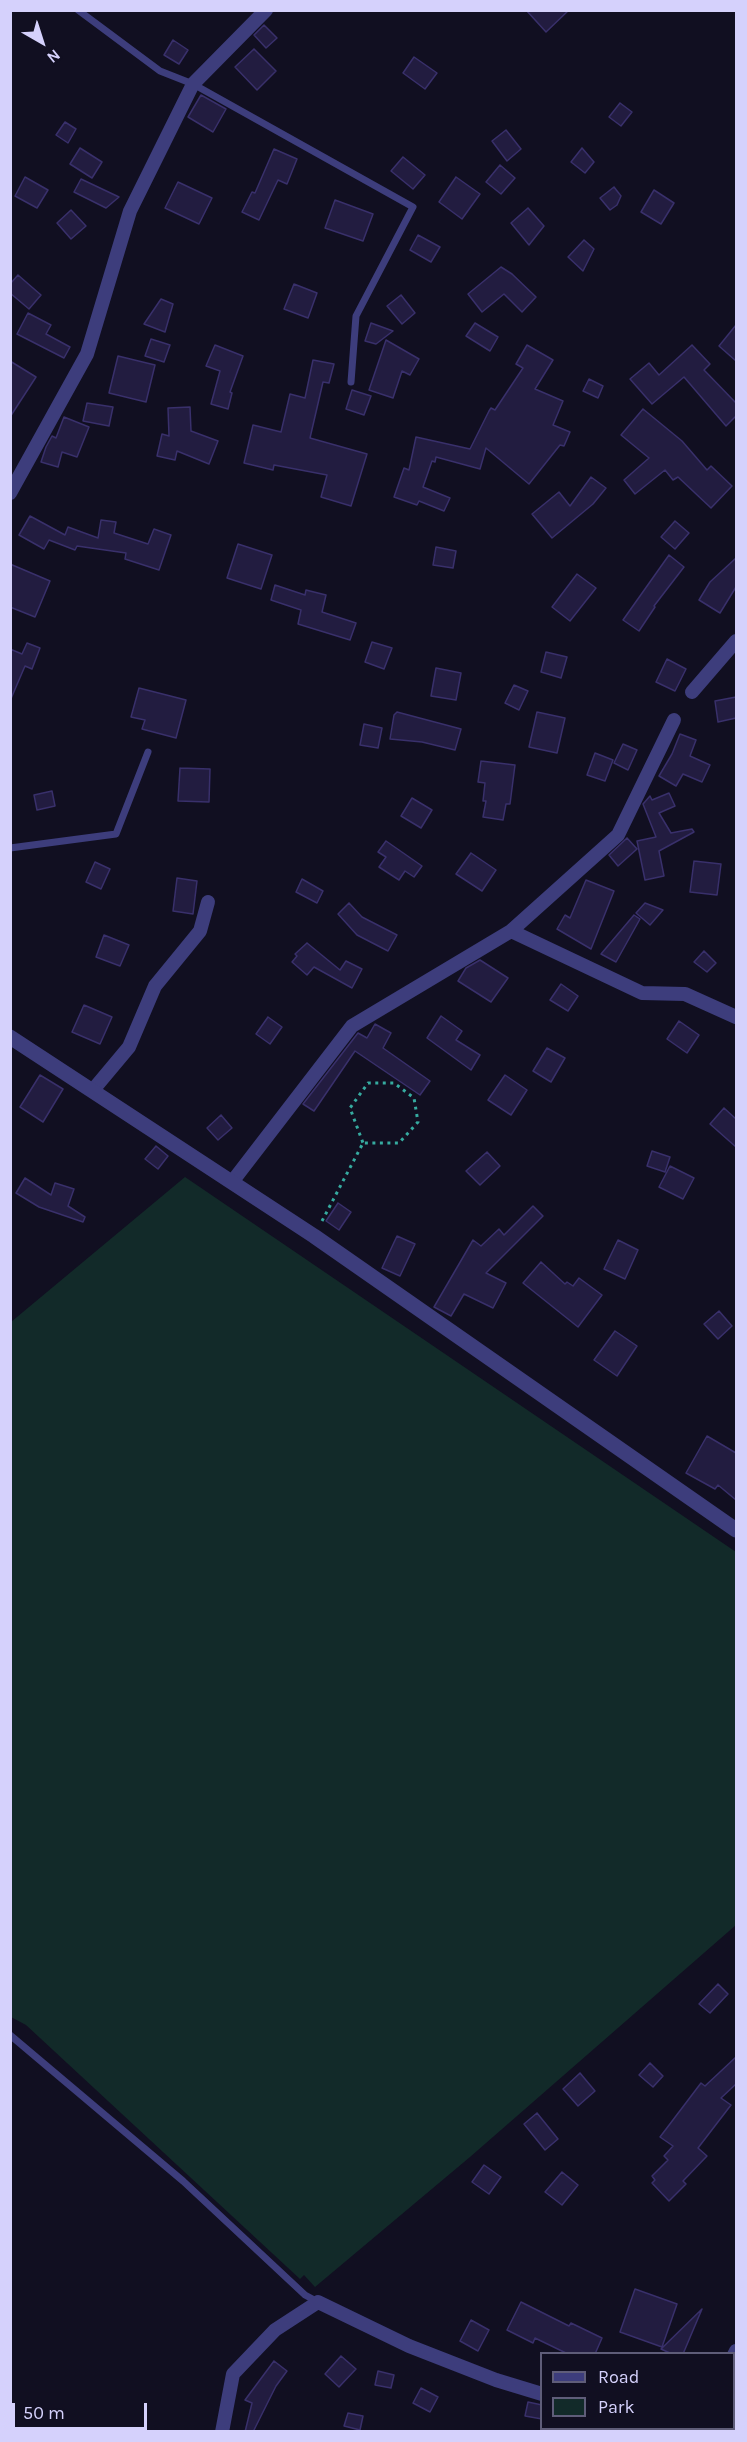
<!DOCTYPE html>
<html>
<head>
<meta charset="utf-8">
<style>
	body { margin:0 }
	#map { position:relative; width:747px; height:2442px; overflow:hidden; background:#110f21; font-family:Karla,sans-serif }
	canvas { display:block }
	.frame { position:absolute; inset:0; border:12px solid #d5d1fc; pointer-events:none }
	.legend { position:absolute; left:540px; top:2352px; width:195px; height:78px; box-sizing:border-box; background:#110f21; border:2px solid #5f5d79; margin:0; padding:8px 10px; list-style:none; font-size:18px; color:#d5d1fc }
	.legend li { display:flex; align-items:center; gap:12px; height:30px }
	.legend b { width:30px; border:2px solid #5f5d79 }
	.north { position:absolute; left:12px; top:12px; width:60px; height:60px; -webkit-text-stroke:4px #110f21; paint-order:stroke; rotate:141deg; font-size:16px; font-weight:700; line-height:24px; text-align:center; color:#d5d1fc }
	.north::after { content:''; display:block; margin:auto; width:21px; height:27px; background:#d5d1fc; clip-path:polygon(50% 0,100% 100%,50% 72%,0 100%) }
	.scale { position:absolute; left:12px; top:2403px; width:135px; height:27px; box-sizing:border-box; border:3px solid #d5d1fc; border-top:0; padding-left:8px; font-size:18px; line-height:21px; white-space:nowrap; color:#d5d1fc; -webkit-text-stroke:4px #110f21; paint-order:stroke }
</style>
</head>
<body>
<div id="map">
<canvas width="747" height="2442"></canvas>
<div class="frame"></div>
<ul class="legend">
<li><b style="height:8px;background:#3d3d7c"></b>Road</li>
<li><b style="height:16px;background:#122a29"></b>Park</li>
</ul>
<div class="north">N</div>
<div class="scale">50 m</div>
</div>
<script>
const g = document.querySelector('canvas').getContext('2d');
g.lineJoin = 'round';
function fill(path, color) { g.fillStyle = color; g.fill(path, 'evenodd'); }
const shape = rows => new Path2D(rows.map(r => 'M' + r).join(''));
function strokePath(path, color, width, dash) { g.strokeStyle = color; g.lineWidth = width; g.lineCap = dash ? 'butt' : 'round'; g.setLineDash(dash || []); g.stroke(path); }
fill(shape([
	[185,1177,736,1552,736,1925,470,2157,315,2287,304,2275,300,2279,26,2025,11,2017,11,1322]
]), '#122a29');
const building = shape([
	[526,10,569,10,546,32,526,10],
	[264,25,277,38,266,48,254,35,264,25],
	[173,40,188,50,179,64,164,55,173,40],
	[254,49,276,71,257,90,235,67,254,49],
	[414,57,437,73,425,89,403,73,414,57],
	[201,95,226,109,213,132,188,117,201,95],
	[620,103,632,112,621,126,609,117,620,103],
	[65,122,76,129,68,143,56,135,65,122],
	[506,130,521,149,507,161,492,141,506,130],
	[80,148,102,162,92,178,70,164,80,148],
	[582,148,594,162,585,173,571,162,582,148],
	[274,149,297,159,287,184,278,180,259,220,242,212,252,192,255,193,274,149],
	[403,157,425,175,413,189,391,171,403,157],
	[500,165,515,178,501,194,486,182,500,165],
	[25,177,48,190,37,208,15,196,25,177],
	[456,177,480,194,462,219,439,202,456,177],
	[81,179,119,197,106,208,74,192,81,179],
	[178,182,212,198,199,224,165,208,178,182],
	[614,187,621,196,617,205,610,210,600,198,614,187],
	[654,190,674,203,661,224,641,212,654,190],
	[335,200,373,214,363,241,325,228,335,200],
	[528,208,544,226,529,245,511,223,528,208],
	[71,210,86,226,71,239,57,223,71,210],
	[418,235,440,247,431,262,410,250,418,235],
	[584,240,594,249,583,271,568,257,584,240],
	[501,267,512,274,536,297,522,312,504,294,482,312,468,294,501,267],
	[18,275,41,295,29,309,10,293,10,284,18,275],
	[294,284,317,293,308,318,284,309,294,284],
	[401,295,415,313,402,324,387,306,401,295],
	[161,299,173,304,165,332,144,324,161,299],
	[28,313,51,325,46,334,70,347,64,358,17,334,28,313],
	[371,323,393,331,376,344,365,341,371,323],
	[475,323,498,337,490,351,466,336,475,323],
	[736,325,736,361,719,346,736,325],
	[151,339,170,345,164,362,145,356,151,339],
	[386,340,419,359,410,375,402,371,393,398,369,390,386,340],
	[215,345,243,356,230,392,232,393,228,409,211,404,220,371,206,366,215,345],
	[527,345,553,360,535,389,563,401,553,425,570,432,564,446,560,445,529,484,486,448,480,469,436,457,435,462,432,461,423,487,450,498,444,511,419,501,417,505,394,497,404,468,409,470,416,437,470,449,489,411,491,408,495,410,523,368,516,364,527,345],
	[692,345,710,364,704,370,736,403,736,416,726,426,684,377,652,404,630,379,649,363,659,375,692,345],
	[118,356,155,365,146,402,109,393,118,356],
	[313,360,334,364,329,383,323,382,310,438,367,454,351,506,321,497,327,475,274,465,273,470,244,463,253,425,281,432,290,394,305,398,313,360],
	[10,361,36,377,10,417,10,361],
	[589,379,603,386,598,398,583,391,589,379],
	[352,390,371,396,364,415,346,409,352,390],
	[87,403,113,407,109,426,83,421,87,403],
	[190,407,191,431,218,441,209,464,177,451,175,460,157,456,162,434,169,436,168,408,190,407],
	[643,409,682,441,707,470,711,466,732,486,711,508,678,477,673,480,665,470,635,494,624,480,649,458,621,435,643,409],
	[64,417,89,427,77,457,62,452,58,467,41,462,46,447,52,436,56,438,64,417],
	[591,477,606,488,593,504,552,538,532,514,559,492,570,506,591,477],
	[30,516,65,535,68,527,98,538,101,520,116,522,114,533,148,544,154,529,171,535,159,570,125,559,126,553,77,546,75,550,49,540,44,549,19,535,30,516],
	[675,521,689,533,675,549,661,537,675,521],
	[238,544,272,555,261,589,227,578,238,544],
	[436,547,456,551,453,568,433,565,436,547],
	[669,555,684,567,654,606,655,607,639,631,623,620,669,555],
	[736,558,736,587,720,613,699,600,710,582,736,558],
	[10,564,50,581,35,617,10,607,10,564],
	[577,574,596,588,570,621,552,607,577,574],
	[275,585,305,595,306,590,326,595,322,612,356,623,350,640,298,624,301,610,271,600,275,585],
	[372,642,392,648,384,669,365,662,372,642],
	[27,643,40,648,32,669,25,666,10,701,10,649,22,654,27,643],
	[546,652,567,657,561,678,541,672,546,652],
	[667,659,686,669,675,691,656,682,667,659],
	[436,668,461,673,456,700,431,696,436,668],
	[514,685,528,691,519,710,505,703,514,685],
	[139,688,186,700,176,738,142,729,145,720,131,717,139,688],
	[736,697,736,718,718,722,715,701,736,697],
	[397,712,461,729,455,750,422,742,390,739,394,715,397,712],
	[537,712,565,718,557,753,529,747,537,712],
	[364,724,382,728,378,748,360,745,364,724],
	[680,734,696,740,690,756,710,765,702,782,683,774,676,786,659,776,672,754,680,734],
	[623,744,637,750,628,770,614,763,623,744],
	[595,753,613,760,605,781,587,775,595,753],
	[481,761,515,765,510,804,506,804,503,820,483,817,486,801,483,801,485,783,478,782,481,761],
	[180,768,210,769,209,802,178,801,180,768],
	[52,791,55,806,37,810,34,795,52,791],
	[669,793,675,806,659,813,671,833,692,829,694,832,659,851,664,876,645,880,637,841,656,837,643,804,650,796,652,800,669,793],
	[412,798,432,810,421,828,401,816,412,798],
	[627,838,637,849,618,866,609,855,627,838],
	[386,841,422,866,414,877,405,871,399,880,379,867,386,857,378,852,386,841],
	[471,853,496,870,482,891,456,874,471,853],
	[694,861,721,864,717,895,690,892,694,861],
	[95,862,110,869,101,889,86,882,95,862],
	[177,878,197,881,193,914,173,911,177,878],
	[302,879,323,891,317,903,296,892,302,879],
	[586,880,614,891,591,949,557,929,565,915,570,918,586,880],
	[349,903,362,917,397,935,388,951,357,935,338,914,349,903],
	[645,903,663,910,650,925,636,913,645,903],
	[634,915,640,919,616,962,601,954,634,915],
	[104,935,129,945,120,966,96,957,104,935],
	[307,943,340,970,346,961,362,969,352,988,314,967,307,975,292,962,297,956,295,954,307,943],
	[704,951,716,963,707,972,694,962,704,951],
	[480,960,508,978,491,1002,458,981,466,968,480,960],
	[561,984,578,996,568,1011,550,1000,561,984],
	[84,1005,112,1017,100,1044,72,1032,84,1005],
	[441,1016,462,1031,456,1040,480,1055,471,1070,427,1038,441,1016],
	[268,1017,282,1027,270,1044,256,1034,268,1017],
	[679,1021,699,1035,687,1053,667,1039,679,1021],
	[375,1024,391,1033,383,1048,430,1081,420,1095,355,1051,314,1111,303,1104,358,1033,367,1038,375,1024],
	[547,1048,565,1058,551,1082,533,1071,547,1048],
	[40,1075,63,1089,43,1122,20,1107,40,1075],
	[505,1075,527,1090,511,1115,488,1100,505,1075],
	[724,1108,736,1119,736,1147,710,1124,724,1108],
	[221,1115,232,1128,218,1140,207,1128,221,1115],
	[156,1146,168,1156,158,1169,145,1159,156,1146],
	[652,1151,670,1157,665,1172,647,1166,652,1151],
	[487,1152,500,1166,480,1185,466,1171,487,1152],
	[670,1166,694,1178,683,1199,659,1187,670,1166],
	[25,1178,51,1195,55,1183,74,1189,68,1206,85,1217,83,1222,39,1207,16,1193,25,1178],
	[338,1203,351,1212,339,1230,326,1221,338,1203],
	[533,1206,543,1216,486,1273,506,1283,493,1308,464,1294,451,1316,434,1307,473,1240,481,1246,499,1229,504,1235,533,1206],
	[397,1236,415,1244,400,1276,382,1268,397,1236],
	[618,1240,638,1250,625,1279,604,1269,618,1240],
	[541,1262,565,1284,567,1282,573,1286,579,1278,602,1295,578,1327,523,1283,541,1262],
	[719,1311,732,1326,718,1339,704,1324,719,1311],
	[615,1331,637,1346,617,1376,594,1360,615,1331],
	[707,1436,736,1453,736,1500,718,1485,715,1489,686,1473,707,1436],
	[718,1984,728,1994,710,2013,699,2004,718,1984],
	[736,2057,736,2084,721,2098,731,2105,698,2148,707,2156,683,2181,686,2184,669,2201,652,2183,655,2180,652,2176,668,2160,664,2156,673,2146,660,2137,701,2083,705,2086,736,2057],
	[650,2063,663,2076,653,2087,639,2075,650,2063],
	[580,2073,595,2091,578,2106,563,2089,580,2073],
	[537,2113,558,2139,545,2150,524,2124,537,2113],
	[484,2165,501,2177,489,2194,472,2182,484,2165],
	[562,2172,578,2185,562,2205,545,2192,562,2172],
	[635,2289,677,2304,662,2347,620,2332,635,2289],
	[521,2302,569,2326,571,2323,602,2338,595,2354,568,2354,535,2338,533,2343,507,2330,521,2302],
	[702,2309,683,2354,672,2354,661,2349,702,2309],
	[471,2320,489,2330,478,2351,460,2341,471,2320],
	[341,2356,356,2369,339,2387,325,2374,341,2356],
	[274,2361,287,2371,276,2386,253,2432,245,2432,252,2403,245,2400,274,2361],
	[378,2371,394,2375,391,2388,375,2385,378,2371],
	[421,2388,438,2397,430,2412,413,2403,421,2388],
	[528,2402,542,2405,542,2419,525,2416,528,2402],
	[348,2413,363,2416,360,2430,344,2426,348,2413]
]);
fill(building, '#221c40');
strokePath(building, '#39306b', 1.5);
strokePath(shape([
	[322,1221,363,1143,399,1143,418,1122,414,1098,394,1083,368,1083,350,1108,363,1143]
]), '#36aba0', 3, [3, 4.5]);
strokePath(shape([
	[78,10,160,71,193,84,413,207,356,316,351,382],
	[10,848,116,834,148,752],
	[10,2035,183,2181,305,2295,318,2302]
]), '#3d3d7c', 7);
strokePath(shape([
	[10,493,87,354,130,211,193,84,266,10],
	[692,692,736,641],
	[511,931,642,993,685,994,736,1017],
	[93,1090,129,1047,155,986,200,931,208,902],
	[232,1182,352,1026,511,931,618,835,674,720],
	[734,2355,736,2351],
	[646,2428,653,2432],
	[222,2432,233,2374,275,2330,318,2302,409,2346,496,2380,542,2394],
	[685,2432,687,2428]
]), '#3d3d7c', 14);
strokePath(shape([
	[10,1037,314,1236,736,1530]
]), '#3d3d7c', 15);
</script>
</body>
</html>
